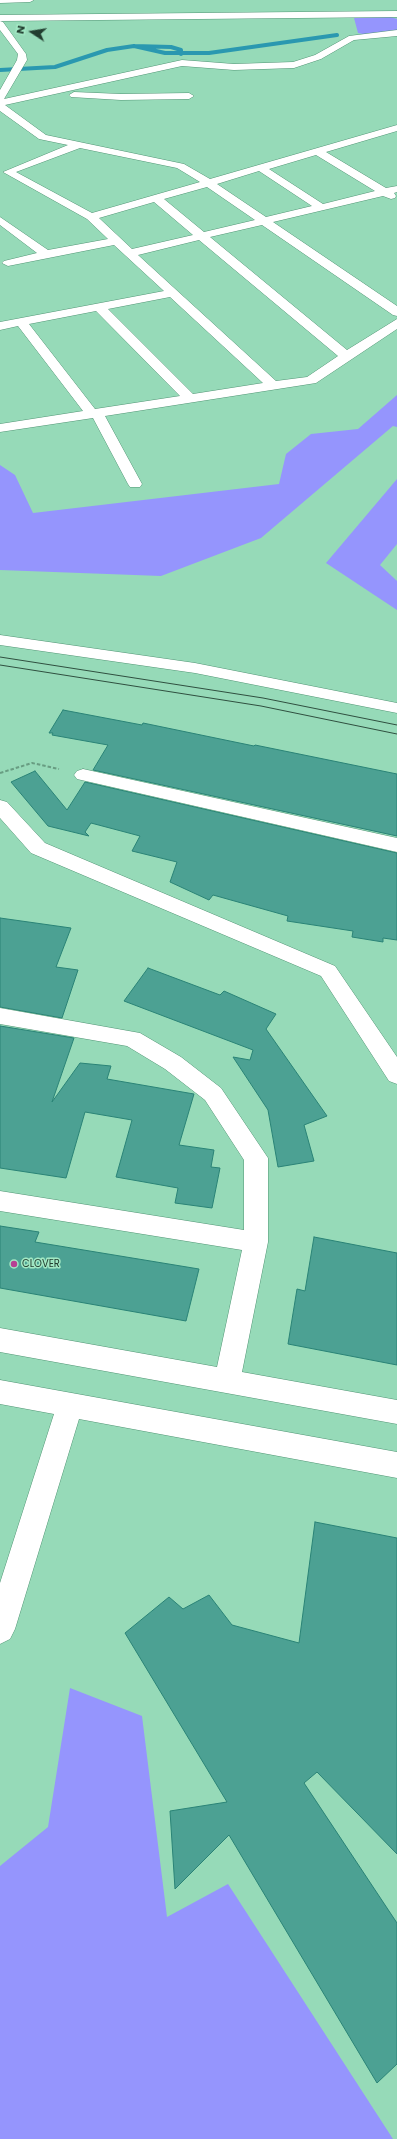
<!DOCTYPE html>
<html>
<head>
<meta charset="utf-8">
<style>
	body { margin:0 }
	#map { position:relative; width:397px; height:2139px; overflow:hidden; background:#96dab8; font-family:Poppins,sans-serif }
	canvas { display:block }
	.north { position:absolute; left:12px; top:12px; width:40px; height:40px; -webkit-text-stroke:3px #a2e8c4; paint-order:stroke; rotate:282deg; font-size:11px; font-weight:700; line-height:16px; text-align:center; color:#223e30 }
	.north::after { content:''; display:block; margin:auto; width:14px; height:18px; background:#223e30; clip-path:polygon(50% 0,100% 100%,50% 72%,0 100%) }
</style>
</head>
<body>
<div id="map">
<canvas width="397" height="2139"></canvas>
<div class="north">N</div>
</div>
<script>
const g = document.querySelector('canvas').getContext('2d');
g.lineJoin = 'round';
function fill(path, color) { g.fillStyle = color; g.fill(path, 'evenodd'); }
const shape = rows => new Path2D(rows.map(r => 'M' + r).join(''));
function strokePath(path, color, width, dash) { g.strokeStyle = color; g.lineWidth = width; g.lineCap = dash ? 'butt' : 'round'; g.setLineDash(dash || []); g.stroke(path); }
function drawText(font, color, halo, rows, align = 'center') {
  g.font = font + ' Poppins,sans-serif'; g.lineWidth = 3; g.setLineDash([]); g.textBaseline = 'middle'; g.strokeStyle = halo; g.fillStyle = color; for (const [text, x, y, turn = 0] of rows) {
    g.save(); g.translate(x, y); g.rotate((+turn || 0) * Math.PI / 180); g.textAlign = isNaN(turn) ? turn : align; if (halo) g.strokeText(text, 0, 0); g.fillText(text, 0, 0); g.restore();
  }
}
fill(shape([
	[385,15,397,19,397,31,367,35,358,33,354,18],
	[397,395,397,427,393,426,261,538,161,576,0,570,0,465,15,475,33,513,279,484,286,454,311,434,358,429],
	[397,479,397,544,380,565,397,581,397,610,326,563],
	[70,1688,142,1716,167,1917,228,1884,393,2139,0,2139,0,1866,48,1827]
]), '#9595fd');
strokePath(shape([
	[134,46,165,53,209,53,337,35],
	[0,70,55,67,107,50,134,46,171,47,181,50,181,54]
]), '#2a98b0', 4);
const building = shape([
	[63,710,142,725,143,723,254,746,255,745,397,774,397,836,93,770,108,745,52,735,53,733,49,733,63,710],
	[35,771,67,810,85,782,397,853,397,940,383,938,383,942,352,937,353,931,287,921,288,916,213,895,209,900,170,882,177,862,132,851,140,836,91,823,85,832,89,836,48,826,11,782,35,771],
	[0,918,71,928,56,967,78,970,62,1018,0,1007,0,918],
	[148,968,220,995,224,991,276,1014,266,1029,327,1116,304,1125,314,1161,278,1167,268,1110,233,1057,250,1060,253,1050,124,1001,148,968],
	[0,1026,74,1038,52,1102,80,1063,111,1066,107,1079,194,1094,179,1145,214,1150,211,1167,220,1168,212,1208,175,1203,178,1188,116,1177,132,1120,85,1112,66,1178,0,1168,0,1026],
	[0,1226,39,1232,35,1242,199,1269,186,1321,0,1288,0,1226],
	[314,1237,397,1253,397,1365,288,1344,297,1289,305,1291,314,1237],
	[315,1522,397,1538,397,1854,317,1772,304,1783,397,1923,397,2064,377,2083,229,1835,175,1889,170,1811,227,1802,125,1633,169,1597,183,1609,209,1595,232,1625,299,1643,315,1522]
]);
fill(building, '#4ca193');
strokePath(building, '#2a8376', 1);
const minor = shape([
	[0,0,34,0,30,2,0,3,0,0],
	[397,11,397,17,0,21,0,15,397,11],
	[0,21,3,22,26,54,27,60,4,99,182,60,234,64,293,62,315,55,349,36,397,30,397,36,354,40,321,59,294,68,234,70,182,66,5,105,46,135,184,164,210,179,397,125,397,131,326,152,386,188,397,186,397,192,394,193,396,196,395,198,391,199,383,196,273,222,397,306,397,316,393,315,262,225,210,237,347,350,397,319,397,329,316,383,105,416,142,484,140,487,130,487,128,484,93,418,0,432,0,424,83,411,18,326,0,330,0,322,164,291,114,245,8,266,2,263,4,261,37,253,0,225,0,217,48,250,108,239,87,219,3,172,68,145,39,139,0,111,0,90,17,60,18,54,0,30,0,21],
	[80,148,177,168,200,182,92,213,16,172,80,148],
	[316,155,375,191,323,204,269,169,316,155],
	[259,171,312,206,266,217,217,184,259,171],
	[207,187,255,220,204,232,164,199,207,187],
	[154,202,193,235,132,249,99,218,154,202],
	[199,240,338,356,307,377,276,381,138,255,199,240],
	[170,297,263,383,193,394,108,309,170,297],
	[96,311,180,396,95,409,29,324,96,311],
	[74,92,121,94,189,93,194,96,189,99,121,100,71,97,69,95,74,92],
	[0,635,195,663,397,703,397,713,195,673,0,645,0,635],
	[83,769,397,838,397,852,77,779,74,775,77,771,83,769],
	[0,800,7,802,45,843,335,966,397,1057,397,1084,389,1081,321,976,31,853,0,818,0,800],
	[0,1008,140,1033,181,1057,221,1088,268,1158,268,1242,242,1372,397,1400,397,1424,0,1352,0,1328,217,1367,242,1250,0,1211,0,1191,244,1230,244,1160,205,1100,165,1069,127,1046,0,1024,0,1008],
	[0,1380,397,1452,397,1478,79,1419,15,1629,10,1639,0,1644,0,1583,54,1414,0,1404,0,1380]
]);
strokePath(minor, '#529575', 1);
strokePath(shape([
	[0,773,32,763,59,769]
]), '#689d82', 2, [3.5, 2]);
fill(minor, '#fff');
strokePath(shape([
	[0,657,263,698,397,725],
	[0,665,261,706,397,734]
]), '#2f4f3f', 1);
for (const [x, y, r, color] of [
	[14,1264,4,"#b73f93"]
]) { const dot = new Path2D(); dot.arc(x, y, r, 0, 2 * Math.PI); g.fillStyle = color; g.fill(dot); strokePath(dot, '#a2e8c4', 1.5); }
drawText('10px', '#223e30', '#a2e8c4', [
	["CLOVER",22,1264]
], 'left');
</script>
</body>
</html>
